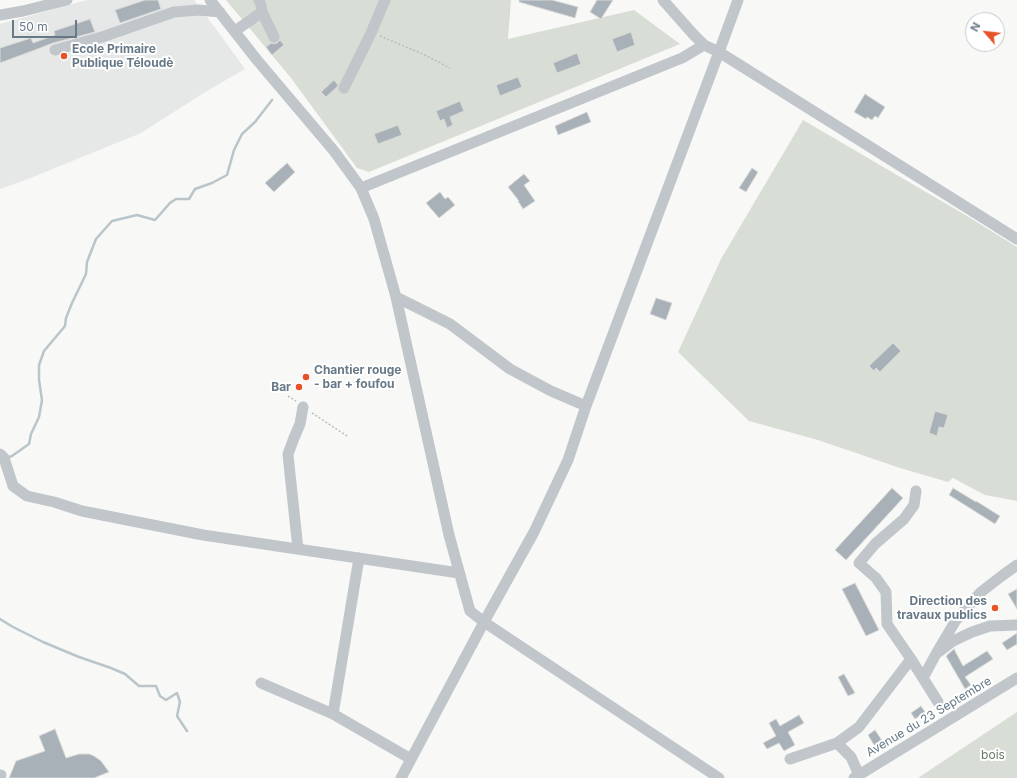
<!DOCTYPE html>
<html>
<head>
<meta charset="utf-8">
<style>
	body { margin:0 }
	#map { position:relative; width:1017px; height:778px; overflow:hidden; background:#f8f8f6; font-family:Inter,sans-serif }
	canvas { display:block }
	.north { position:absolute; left:965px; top:12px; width:40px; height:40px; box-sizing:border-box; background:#fff; border:1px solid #c2c9cf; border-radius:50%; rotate:298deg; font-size:11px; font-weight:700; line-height:16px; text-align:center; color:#677987 }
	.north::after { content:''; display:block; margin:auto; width:14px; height:18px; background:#e75127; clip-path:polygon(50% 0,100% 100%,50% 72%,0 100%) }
	.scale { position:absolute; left:12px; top:20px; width:65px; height:18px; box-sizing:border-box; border:2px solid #677987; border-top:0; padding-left:5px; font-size:12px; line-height:14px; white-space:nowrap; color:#677987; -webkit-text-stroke:3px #fff; paint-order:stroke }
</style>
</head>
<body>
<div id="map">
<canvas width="1017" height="778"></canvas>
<div class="north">N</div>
<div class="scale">50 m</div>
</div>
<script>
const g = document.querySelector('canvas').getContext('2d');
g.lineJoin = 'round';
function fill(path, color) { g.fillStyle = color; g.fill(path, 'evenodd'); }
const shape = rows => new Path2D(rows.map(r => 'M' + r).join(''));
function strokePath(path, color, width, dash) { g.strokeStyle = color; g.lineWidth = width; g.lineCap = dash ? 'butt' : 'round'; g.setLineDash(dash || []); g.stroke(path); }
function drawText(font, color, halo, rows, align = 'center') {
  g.font = font + ' Inter,sans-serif'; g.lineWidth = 4; g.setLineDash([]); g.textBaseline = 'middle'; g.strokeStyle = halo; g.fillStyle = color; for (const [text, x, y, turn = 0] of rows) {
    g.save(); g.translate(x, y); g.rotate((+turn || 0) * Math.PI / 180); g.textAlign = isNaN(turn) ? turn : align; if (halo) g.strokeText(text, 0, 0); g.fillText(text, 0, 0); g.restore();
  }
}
fill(shape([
	[87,0,194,0,219,33,245,69,207,91,141,133,28,179,0,189,0,24]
]), '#e6e7e7');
fill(shape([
	[226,0,511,0,508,39,634,10,680,44,369,172,357,168,291,78],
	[803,120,967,216,1017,247,1017,501,985,495,953,478,948,482,900,468,818,440,749,421,678,352,721,259],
	[1017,712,1017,778,918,778]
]), '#d8ddd5');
strokePath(shape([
	[6,458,12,456,29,444,31,434,39,417,42,400,39,380,39,365,44,351,65,326,66,318,72,303,86,274,87,262,96,239,112,221,137,215,155,220,170,203,176,199,189,199,195,189,212,183,227,175,234,150,242,134,255,122,272,100],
	[0,619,13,627,43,642,79,657,111,668,125,674,139,686,156,686,160,696,166,700,177,693,180,702,177,716,187,731]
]), '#b9c5c9', 2.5);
const building = shape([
	[145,0,158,0,161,9,120,23,115,10,145,0],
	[519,0,552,0,578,7,575,18,519,2,519,0],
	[597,0,613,0,601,19,590,12,597,0],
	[90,19,95,32,53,43,35,50,0,63,0,48,31,38,33,43,55,35,54,31,90,19],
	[631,32,635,45,617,52,612,39,631,32],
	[280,40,284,45,272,55,266,47,271,43,274,44,277,43,280,40],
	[577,53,581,64,557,73,553,63,577,53],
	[518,77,522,87,500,96,496,85,518,77],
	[334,80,338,85,337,87,326,97,321,92,334,80],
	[865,94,885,107,878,118,875,116,872,120,867,117,866,119,854,112,865,94],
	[460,101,464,111,450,117,453,125,447,128,444,119,440,121,436,111,460,101],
	[587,112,591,122,558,135,555,126,587,112],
	[398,125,402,135,378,144,374,134,398,125],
	[287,163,295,172,274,192,265,183,287,163],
	[752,168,758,172,746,192,739,188,752,168],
	[524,174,530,181,524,185,535,201,523,209,518,201,519,201,508,187,524,174],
	[440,192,445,199,448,197,455,205,439,218,426,203,440,192],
	[656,298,672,303,666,320,650,314,656,298],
	[893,343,901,351,880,372,876,368,874,371,869,366,893,343],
	[935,411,948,415,944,428,939,427,937,436,929,433,935,411],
	[892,488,903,498,846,560,835,550,892,488],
	[953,488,976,502,976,501,1000,516,995,524,949,495,953,488],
	[855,583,879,630,866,636,842,589,855,583],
	[1017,589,1017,609,1008,594,1017,589],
	[1017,633,1017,644,1007,650,1002,643,1017,633],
	[954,649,963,666,987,651,993,659,965,677,971,685,965,689,946,656,954,649],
	[844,674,855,693,848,696,838,677,844,674],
	[921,706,925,712,915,719,911,713,921,706],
	[799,715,804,723,788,732,795,745,784,751,779,743,767,749,763,743,776,736,769,723,776,719,780,726,799,715],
	[55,729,66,758,79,754,89,754,94,756,101,761,109,772,94,778,9,778,16,761,45,751,39,736,55,729],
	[875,730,885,745,877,750,868,735,875,730]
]);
fill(building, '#a8b1b7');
strokePath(building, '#dadad8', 1);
strokePath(shape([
	[380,36,425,55,450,68],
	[288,396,296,401],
	[312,413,347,436]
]), '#b9bdc0', 1.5, [2, 2]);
strokePath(shape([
	[210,0,257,60,334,151,361,188,374,219,396,297,449,535,470,611,484,622,719,778],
	[259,0,261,5,262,12,274,37],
	[663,0,693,34,704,45],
	[0,15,23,11,67,0],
	[235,31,262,12],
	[55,50,102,37,174,12,199,10,220,12],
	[344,88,371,33,385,0],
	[361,188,682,58,704,45,719,52,1017,239],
	[396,297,450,324,510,369,551,391,586,406],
	[0,454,4,458,13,486,27,496,54,502,82,511,203,535,459,573],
	[298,549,290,474,288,454,294,438,300,424,303,407],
	[936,654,956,620,981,592,1003,575,1017,565],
	[911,659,887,624,886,592,876,578,859,563,875,544,904,519,914,505,916,491],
	[923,678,936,654,953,641,972,632,990,626,1017,625],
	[261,683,333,714,411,759],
	[333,714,359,558],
	[837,743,859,727,911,659,938,702],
	[790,759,837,743,851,757,859,775],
	[0,776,1,775],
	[401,778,484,622,534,532,568,460,586,406,719,52,738,0],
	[854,778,1017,678]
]), '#c1c6ca', 11);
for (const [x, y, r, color] of [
	[64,56,4,"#e75127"],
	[306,377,4,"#e75127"],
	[299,387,4,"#e75127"],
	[995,608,4,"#e75127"]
]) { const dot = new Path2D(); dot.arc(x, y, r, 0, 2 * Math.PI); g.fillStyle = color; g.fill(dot); strokePath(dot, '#fff', 1.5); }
drawText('bold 12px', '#677987', '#fff', [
	["Ecole Primaire",72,49],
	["Publique Téloudè",72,63],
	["Chantier rouge",314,370],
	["- bar + foufou",314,384],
	["Bar",291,387,"right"],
	["Direction des",987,601,"right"],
	["travaux publics",987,615,"right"]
], 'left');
drawText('12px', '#677987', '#fff', [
	["Avenue du 23 Septembre",929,717,-31]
]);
drawText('12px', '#667962', '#fff', [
	["bois",993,755]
]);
</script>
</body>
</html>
